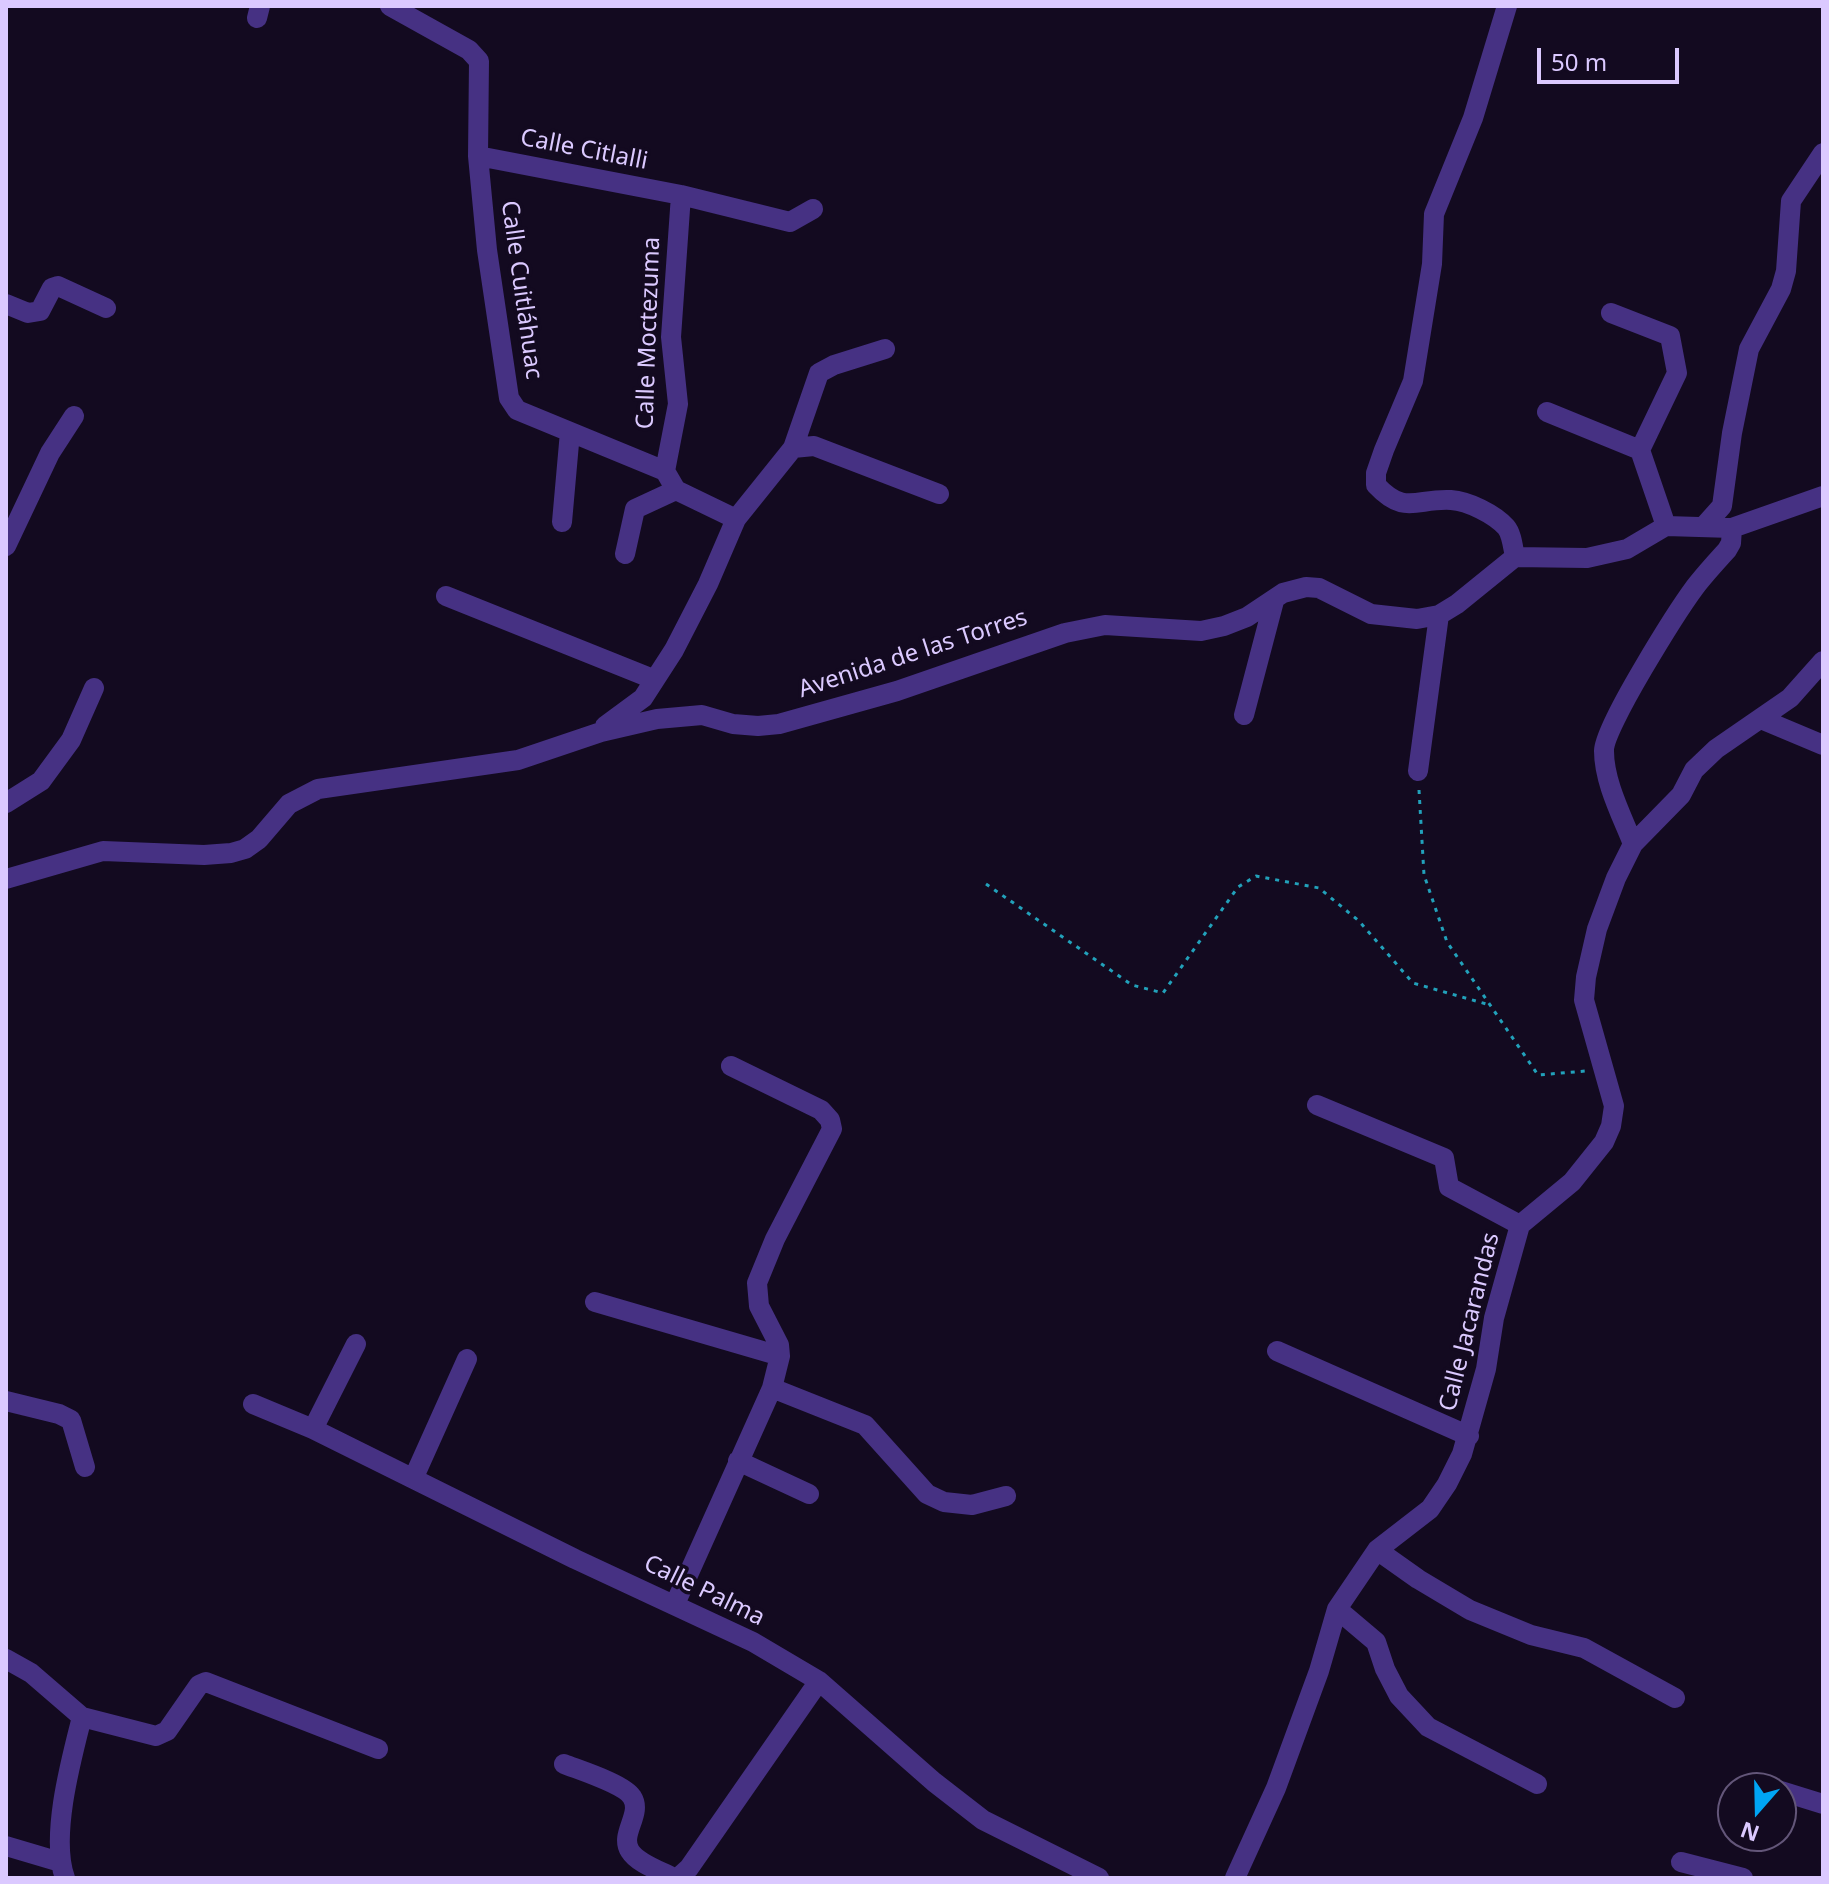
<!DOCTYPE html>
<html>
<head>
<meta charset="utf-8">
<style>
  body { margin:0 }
  #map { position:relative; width:1829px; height:1884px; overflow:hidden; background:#130a20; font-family:"Noto Sans",sans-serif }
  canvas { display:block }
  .frame { position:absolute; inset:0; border:8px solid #dbc9ff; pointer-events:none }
  .north { position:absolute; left:1717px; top:1772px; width:80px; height:80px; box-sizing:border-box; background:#130a20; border:2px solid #635679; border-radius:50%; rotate:200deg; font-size:22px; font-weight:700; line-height:32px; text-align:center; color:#dbc9ff }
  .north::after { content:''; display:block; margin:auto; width:28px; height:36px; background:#00a5f4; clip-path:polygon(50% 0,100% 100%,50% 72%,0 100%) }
  .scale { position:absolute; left:1537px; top:48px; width:142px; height:36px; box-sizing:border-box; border:4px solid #dbc9ff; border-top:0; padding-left:10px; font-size:24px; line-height:28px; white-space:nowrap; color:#dbc9ff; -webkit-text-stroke:6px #130a20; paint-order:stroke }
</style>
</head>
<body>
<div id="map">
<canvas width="1829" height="1884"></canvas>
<div class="frame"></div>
<div class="north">N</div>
<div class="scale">50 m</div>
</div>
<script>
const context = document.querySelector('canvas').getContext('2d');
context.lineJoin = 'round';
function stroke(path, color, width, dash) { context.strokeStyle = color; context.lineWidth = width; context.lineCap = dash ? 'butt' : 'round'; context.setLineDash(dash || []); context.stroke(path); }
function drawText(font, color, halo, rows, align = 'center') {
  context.font = font + ' "Noto Sans",sans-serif'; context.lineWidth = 7; context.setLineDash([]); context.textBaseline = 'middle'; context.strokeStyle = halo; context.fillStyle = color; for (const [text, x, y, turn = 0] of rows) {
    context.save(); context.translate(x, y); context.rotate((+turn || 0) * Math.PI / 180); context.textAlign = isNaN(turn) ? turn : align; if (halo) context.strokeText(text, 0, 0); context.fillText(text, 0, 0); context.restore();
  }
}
stroke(new Path2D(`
  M1419,790L1424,875L1447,942L1538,1075L1586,1071
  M986,884L1132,985L1163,993L1238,887L1256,876L1319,888L1359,921L1413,983L1490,1005`), '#22a1ba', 3, [4, 6]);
stroke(new Path2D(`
  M390,6L469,50L479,61L478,156L487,250L509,398L517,410L665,471L676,490L736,519L708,584L674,650L643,698L605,726
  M1507,6L1473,118L1434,214L1432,264L1413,381L1384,450L1376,473V485C1405,516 1416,498 1451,500C1468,501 1494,514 1506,527C1512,534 1513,548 1515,557
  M257,18L260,6
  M478,156L681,195L790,222L813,209
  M6,304L28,313L40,311L52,288L58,286L106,308
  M1611,313L1670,336L1677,373L1640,450
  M1547,412L1640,450L1666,526
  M793,448L814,446L939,494
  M665,471L678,404L671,337L681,195
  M736,519L793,448L819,373L834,365L885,349
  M562,522L570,432
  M1705,525L1722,506L1732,433L1749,349L1781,289L1786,271L1791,201L1823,153
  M6,546L50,453L74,416
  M625,554L635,509L676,490
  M446,596L653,679
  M1244,715L1274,601
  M1761,719L1823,745
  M1418,771L1439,615
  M6,803L41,781L71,740L94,688
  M1633,844L1681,795L1694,770L1716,749L1790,698L1823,661
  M6,879L103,851L204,855L231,853L245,849L259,839L289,804L318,789L518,760L601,732L657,719L702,715L733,724L758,726L779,724L897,691L1065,633L1105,625L1201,631L1224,626L1247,617L1283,593L1306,587L1319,588L1371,614L1417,619L1439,615L1457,604L1515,557L1587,558L1627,549L1666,526L1732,528L1823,496
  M1317,1105L1444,1158L1449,1187L1520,1225
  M595,1302L780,1356
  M1277,1351L1469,1436
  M772,1388L865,1425L927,1494L944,1502L972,1505L1006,1496
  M6,1401L59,1414L71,1420L85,1467
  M253,1404L313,1429L575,1559L753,1642L819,1681L934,1782L983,1820L1099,1878
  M313,1429L356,1344
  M738,1461L809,1494
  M414,1477L467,1359
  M1377,1550L1418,1579L1470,1610L1531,1635L1584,1648L1675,1698
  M675,1604L772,1388L780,1356L779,1345L759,1306L757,1283L775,1239L832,1129L830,1120L821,1110L731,1066
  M1337,1609L1376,1642L1385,1669L1399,1696L1428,1727L1537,1784
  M6,1659L31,1673L82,1717C71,1760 50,1837 65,1878
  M82,1717L156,1736L167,1731L199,1685L206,1682L378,1749
  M564,1764C579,1770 624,1784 632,1797C643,1814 619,1834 630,1851C638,1864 661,1871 674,1878
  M1781,1791L1823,1804
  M6,1846L60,1862
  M1681,1862L1743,1878
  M678,1878L689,1868L819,1681
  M1235,1878L1276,1788L1319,1671L1337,1609L1377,1550L1430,1509L1447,1484L1462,1454L1486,1369L1494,1318L1520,1225L1572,1182L1604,1142L1611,1126L1614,1106L1584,1000L1586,977L1597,929L1616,878L1633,844C1622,816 1604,782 1604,751C1603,728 1678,610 1695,587C1705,574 1716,562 1727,550L1731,543L1732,528`), '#463183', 20);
drawText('24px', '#dbc9ff', '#130a20', [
  ["Calle Citlalli",584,150,11],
  ["Calle Cuitláhuac",521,290,82],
  ["Calle Moctezuma",649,333,-88],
  ["Avenida de las Torres",913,654,-18],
  ["Calle Jacarandas",1470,1322,-76],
  ["Calle Palma",704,1591,26]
]);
</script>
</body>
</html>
